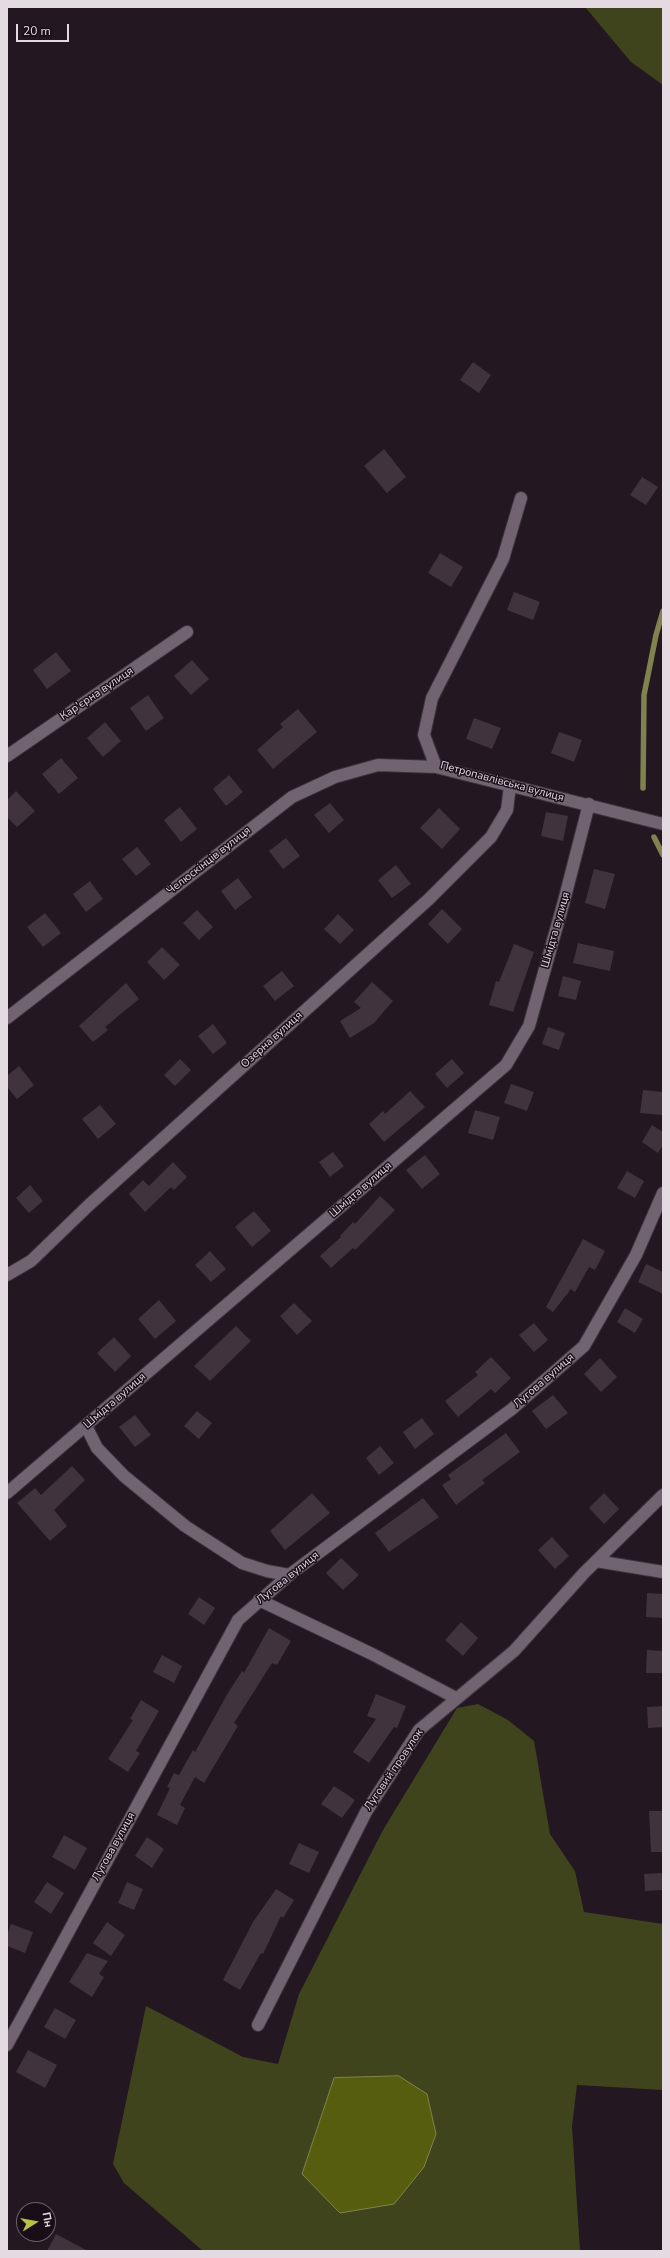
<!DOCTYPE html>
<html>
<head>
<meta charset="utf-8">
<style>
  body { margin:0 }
  #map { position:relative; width:670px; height:2258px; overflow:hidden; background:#231721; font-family:"Nunito Sans",sans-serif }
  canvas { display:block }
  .frame { position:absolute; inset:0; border:8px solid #e4dbe2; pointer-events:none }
  .north { position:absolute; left:16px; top:2202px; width:40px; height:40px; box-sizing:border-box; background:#190e18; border:1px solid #6a6069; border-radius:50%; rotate:79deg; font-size:11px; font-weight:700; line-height:16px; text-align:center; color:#e4dbe2 }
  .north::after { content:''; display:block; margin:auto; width:14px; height:18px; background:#b7c148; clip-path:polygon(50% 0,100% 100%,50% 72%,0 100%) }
  .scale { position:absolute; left:16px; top:24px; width:53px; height:18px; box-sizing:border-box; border:2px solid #e4dbe2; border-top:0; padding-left:5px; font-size:12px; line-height:14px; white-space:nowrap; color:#e4dbe2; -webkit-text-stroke:3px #190e18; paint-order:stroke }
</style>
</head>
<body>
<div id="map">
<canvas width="670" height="2258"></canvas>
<div class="frame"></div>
<div class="north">Пн</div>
<div class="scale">20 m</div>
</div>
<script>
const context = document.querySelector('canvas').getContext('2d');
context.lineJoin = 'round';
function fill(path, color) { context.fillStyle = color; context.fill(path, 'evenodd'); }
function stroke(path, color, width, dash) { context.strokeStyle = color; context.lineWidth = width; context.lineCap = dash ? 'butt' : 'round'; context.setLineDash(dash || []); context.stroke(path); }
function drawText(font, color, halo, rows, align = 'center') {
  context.font = font + ' "Nunito Sans",sans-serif'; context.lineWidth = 3; context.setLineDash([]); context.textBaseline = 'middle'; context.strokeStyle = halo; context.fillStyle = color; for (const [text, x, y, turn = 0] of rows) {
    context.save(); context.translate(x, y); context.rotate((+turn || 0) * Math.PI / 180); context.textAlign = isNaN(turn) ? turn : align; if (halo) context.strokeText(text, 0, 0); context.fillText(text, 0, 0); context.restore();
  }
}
fill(new Path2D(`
  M585,7H663V85L631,62Z
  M478,1704L508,1720L534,1741L550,1834L575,1871L584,1912L663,1924V2090L577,2085L572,2126L580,2251H203L124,2183L113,2164L146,2006L243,2057L278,2064L299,1994L383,1830L457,1708Z`), '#40441d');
const water = new Path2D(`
  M399,2076L427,2094L436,2134L424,2167L394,2204L340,2213L302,2174L334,2078Z`);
fill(water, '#575d0e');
stroke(water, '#81834e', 1);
stroke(new Path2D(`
  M643,788L644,695L656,635L663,611
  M654,837L663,855`), '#81834e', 5.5);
fill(new Path2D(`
  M473,362L491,375L479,393L460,380Z
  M384,449L406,477L387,493L364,466Z
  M642,477L658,487L646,505L630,495Z
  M440,553L463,567L451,587L428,573Z
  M514,592L540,602L533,620L507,610Z
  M56,652L71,671L47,689L33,670Z
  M192,660L209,679L191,695L174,676Z
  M148,695L164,718L146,731L130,708Z
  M298,709L317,732L273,769L257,750L283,727L280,724Z
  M474,718L501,728L492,749L466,739Z
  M105,722L121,741L103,757L87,738Z
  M559,732L582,740L574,762L551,753Z
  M61,758L78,778L59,794L42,774Z
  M229,775L243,792L226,806L213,789Z
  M16,791L35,811L17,827L7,817V800Z
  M330,803L344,820L329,833L314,815Z
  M180,807L197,829L181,842L164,820Z
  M439,808L460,829L442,849L420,828Z
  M546,812L568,816L563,841L541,836Z
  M286,838L300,856L283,869L269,851Z
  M137,847L151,864L136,876L122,859Z
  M396,865L411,884L392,898L378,880Z
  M594,869L615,874L605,909L585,903Z
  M238,878L252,897L235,910L221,891Z
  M90,881L103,899L86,912L73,894Z
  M442,909L462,929L448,944L428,924Z
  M197,910L213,927L199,940L183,923Z
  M45,913L61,933L43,947L27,927Z
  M338,914L354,930L340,944L324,929Z
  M578,943L614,951L610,971L573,963Z
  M514,944L534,952L513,1012L489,1005L496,981L499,982Z
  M162,947L180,965L164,980L147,962Z
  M282,971L294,986L275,1001L263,986Z
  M563,976L581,981L576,1000L558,996Z
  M372,982L393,1001L374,1023L350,1038L340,1021L361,1008L354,1002Z
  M126,983L139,999L105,1027L108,1030L93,1042L79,1026Z
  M213,1024L227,1043L213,1054L198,1036Z
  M548,1027L565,1033L559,1050L542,1044Z
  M180,1059L191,1070L175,1086L164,1075Z
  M452,1059L464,1073L447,1088L435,1074Z
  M19,1066L34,1085L17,1099L7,1087V1076Z
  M511,1084L534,1092L527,1111L504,1103Z
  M643,1090L663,1092V1115L640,1113Z
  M410,1091L425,1107L384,1142L369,1124L383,1111L385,1114Z
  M100,1105L116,1124L98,1139L82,1119Z
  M475,1110L500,1117L493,1140L468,1133Z
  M652,1125L663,1132V1145L658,1153L642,1142Z
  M333,1152L344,1166L330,1177L319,1162Z
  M425,1155L440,1174L422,1189L406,1170Z
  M173,1162L187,1177L174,1190L171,1187L145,1212L129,1194L143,1180L149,1186Z
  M627,1171L644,1181L635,1198L617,1188Z
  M30,1185L43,1201L29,1213L16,1198Z
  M380,1196L395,1210L355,1250L353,1248L331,1268L320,1256L341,1237L340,1236L353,1222L355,1224Z
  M254,1211L271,1231L252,1247L235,1227Z
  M583,1239L605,1251L595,1270L589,1267L575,1292L571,1289L553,1312L546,1307Z
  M210,1251L226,1269L211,1282L195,1265Z
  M646,1264L663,1272V1294L638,1282Z
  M159,1300L176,1321L155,1339L138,1319Z
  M294,1303L312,1321L297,1335L280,1316Z
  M625,1308L643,1319L635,1333L617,1322Z
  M534,1323L548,1340L534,1352L519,1335Z
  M236,1326L251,1341L210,1381L194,1366Z
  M114,1337L131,1356L115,1372L97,1353Z
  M491,1357L511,1378L495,1393L491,1389L458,1417L445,1401L478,1375L475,1372Z
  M600,1358L617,1377L601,1392L584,1374Z
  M553,1395L568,1413L546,1429L532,1411Z
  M197,1411L212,1423L199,1439L184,1426Z
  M135,1415L151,1435L135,1447L119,1427Z
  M422,1418L434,1434L415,1449L403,1432Z
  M506,1433L520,1452L482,1480L485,1483L456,1505L442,1485L451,1479L448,1475Z
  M380,1446L394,1463L379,1475L366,1458Z
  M72,1466L85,1480L54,1510L67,1526L50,1541L17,1503L35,1488L41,1495Z
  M312,1493L330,1513L285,1550L270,1531Z
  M604,1493L619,1509L604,1524L589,1508Z
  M423,1498L439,1517L389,1552L375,1533Z
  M552,1537L569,1556L555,1569L538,1550Z
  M341,1558L359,1575L343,1590L326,1573Z
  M647,1593L663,1594V1618L646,1617Z
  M199,1597L215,1608L204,1625L188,1614Z
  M461,1622L478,1638L463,1656L445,1640Z
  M269,1628L291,1641L277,1665L272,1663L234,1723L238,1726L204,1783L195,1777L180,1805L185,1808L177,1825L157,1815L170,1788L167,1787L174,1773L179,1775L193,1750L195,1752L228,1693L242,1671L244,1673Z
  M647,1650L663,1651V1673H646Z
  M162,1655L182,1666L174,1683L153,1672Z
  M376,1694L406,1706L397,1728L394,1727L369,1763L353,1752L376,1719L367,1716Z
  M141,1700L159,1711L136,1751L140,1753L128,1772L108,1759L133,1720L130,1719Z
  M663,1706V1727L648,1728L647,1707Z
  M334,1786L355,1800L342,1818L321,1804Z
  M649,1811H663V1852H651Z
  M64,1835L87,1848L75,1870L52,1857Z
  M147,1837L164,1849L152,1868L135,1856Z
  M299,1843L319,1852L309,1873L289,1864Z
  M663,1873V1890L645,1891L644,1874Z
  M47,1882L64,1893L51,1914L34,1902Z
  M127,1882L143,1889L134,1910L118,1903Z
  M276,1889L294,1900L283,1918L281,1916L263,1954L261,1953L240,1990L223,1980L253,1922Z
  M107,1922L125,1935L111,1956L93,1943Z
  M11,1924L33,1932L25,1953L7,1946V1935Z
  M87,1953L108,1961L99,1974L104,1977L92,1997L69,1982Z
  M55,2008L76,2020L65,2039L44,2027Z
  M28,2050L57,2065L45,2088L16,2072Z
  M56,2234L88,2251H47Z`), '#40333e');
const minor = new Path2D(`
  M7,756L187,632
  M436,767L424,735L432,698L503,559L521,498
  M7,1018L292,797L335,777L378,765L436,767L663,824
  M7,1275L31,1261L89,1205L429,899L491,837L507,810L510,786
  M86,1426L97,1448L124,1476L185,1526L242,1563L267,1571L289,1575
  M7,1493L506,1065L529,1026L564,901L589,804
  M596,1561L663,1572
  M259,1600L372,1654L456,1698
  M258,2025L366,1812L419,1730L514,1651L584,1573L663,1495
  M7,2045L238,1620L289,1575L512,1409L584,1346L636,1255L663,1193`);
stroke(minor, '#3c333a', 14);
stroke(minor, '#726370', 12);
drawText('11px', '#e4dbe2', '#190e18', [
  ["Кар'єрна вулиця",97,694,-34],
  ["Петропавлівська вулиця",502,782,15],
  ["Челюскінців вулиця",209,861,-38],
  ["Шмідта вулиця",556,930,-74],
  ["Озерна вулиця",272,1040,-42],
  ["Шмідта вулиця",361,1190,-41],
  ["Лугова вулиця",544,1381,-41],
  ["Шмідта вулиця",115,1401,-41],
  ["Лугова вулиця",288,1578,-39],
  ["Луговий провулок",394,1770,-56],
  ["Лугова вулиця",114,1847,-61]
]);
</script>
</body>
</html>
